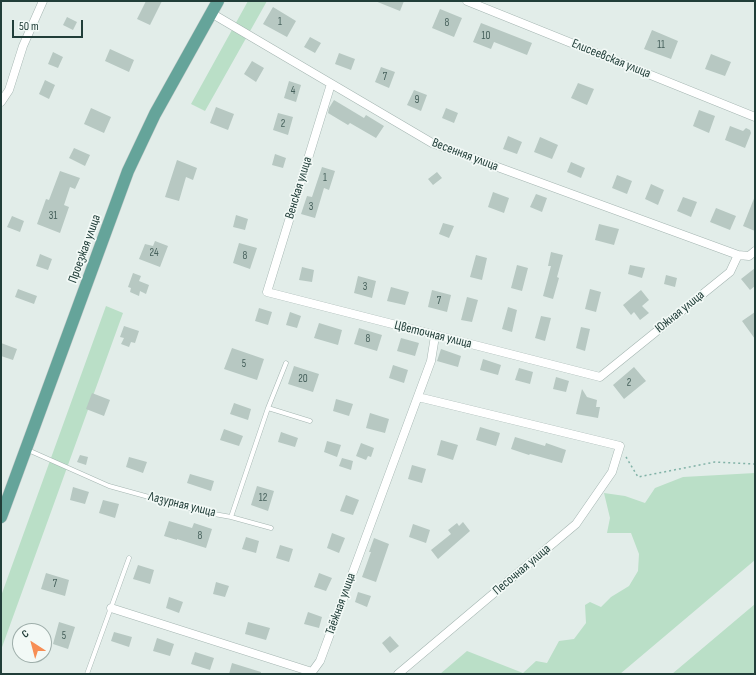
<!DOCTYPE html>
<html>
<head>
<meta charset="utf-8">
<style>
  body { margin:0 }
  #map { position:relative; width:756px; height:675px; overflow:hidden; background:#e2ede9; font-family:"Sofia Sans Condensed",sans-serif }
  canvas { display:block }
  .frame { position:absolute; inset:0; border:2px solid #213e39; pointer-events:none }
  .north { position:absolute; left:12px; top:623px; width:40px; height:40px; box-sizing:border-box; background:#f2f9f6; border:1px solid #9eaeaa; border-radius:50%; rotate:324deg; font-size:11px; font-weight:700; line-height:16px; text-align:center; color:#213e39 }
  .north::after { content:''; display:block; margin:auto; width:14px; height:18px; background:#f78e55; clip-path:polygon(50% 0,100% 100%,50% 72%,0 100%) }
  .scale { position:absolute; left:12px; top:20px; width:71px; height:18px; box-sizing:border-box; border:2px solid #213e39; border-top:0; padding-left:5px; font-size:12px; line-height:14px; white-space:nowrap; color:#213e39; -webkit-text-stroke:3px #f2f9f6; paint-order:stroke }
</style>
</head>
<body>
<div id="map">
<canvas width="756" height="675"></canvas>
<div class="frame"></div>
<div class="north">С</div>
<div class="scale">50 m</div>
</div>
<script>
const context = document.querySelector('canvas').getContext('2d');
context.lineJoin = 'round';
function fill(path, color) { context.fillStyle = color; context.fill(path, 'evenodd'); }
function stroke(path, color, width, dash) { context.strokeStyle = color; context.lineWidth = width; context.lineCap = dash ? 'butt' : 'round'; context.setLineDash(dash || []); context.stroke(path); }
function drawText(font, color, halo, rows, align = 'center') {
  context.font = font + ' "Sofia Sans Condensed",sans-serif'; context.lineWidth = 3.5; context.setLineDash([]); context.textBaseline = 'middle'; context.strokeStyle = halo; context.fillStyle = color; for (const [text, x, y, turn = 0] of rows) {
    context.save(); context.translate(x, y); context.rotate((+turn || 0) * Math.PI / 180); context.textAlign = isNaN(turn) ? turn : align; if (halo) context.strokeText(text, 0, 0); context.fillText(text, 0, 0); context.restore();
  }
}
fill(new Path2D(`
  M248,1H267L205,111L191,104Z
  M106,306L123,313L1,650V596Z
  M755,473V560L620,674H440L467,651L523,673L536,661L547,663L559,641L574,639L586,623L585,605L590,602L601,607L611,597L629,586L638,571L639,554L631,533H607L610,518L604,493L625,496L645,503L655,488L683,477Z
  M755,604V674H672Z`), '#badfc7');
fill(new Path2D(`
  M146,1H162L150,25L137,19Z
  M375,1H404L400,11Z
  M273,7L296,21L287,37L263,24Z
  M440,9L462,18L454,37L432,28Z
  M67,17L77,22L73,30L63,25Z
  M481,23L532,43L527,55L494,42L491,49L473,42Z
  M652,30L678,41L671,59L644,49Z
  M310,37L321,43L315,53L304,47Z
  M110,49L134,60L129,72L105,61Z
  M53,52L63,57L58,68L48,64Z
  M339,53L355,59L351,70L335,64Z
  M711,54L731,62L725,76L705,69Z
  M252,61L264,68L256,82L244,74Z
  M381,67L395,72L389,88L375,82Z
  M45,80L55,85L49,99L39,94Z
  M289,81L301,85L296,102L284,98Z
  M578,83L594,89L587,105L571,98Z
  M414,90L427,95L421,111L407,105Z
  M334,100L364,118L366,115L384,126L376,138L350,123L348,125L328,113L329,108Z
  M216,107L234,114L228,130L210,123Z
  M91,108L111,117L104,133L84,124Z
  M446,108L458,113L454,123L442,118Z
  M699,110L715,116L709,133L693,126Z
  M278,113L293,117L288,135L273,130Z
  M730,126L743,131L746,128L750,130L751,133L745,148L725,140Z
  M508,136L522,142L517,154L503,149Z
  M540,137L558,145L552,159L534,152Z
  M74,148L90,155L85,166L69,158Z
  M275,154L286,158L283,168L272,165Z
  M177,160L197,168L193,180L186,177L179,201L165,197Z
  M571,162L585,168L581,178L567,172Z
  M322,167L335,171L329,190L324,188L315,218L301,214L307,196L312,197Z
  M60,171L80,178L75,189L70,187L64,205L69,207L60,233L37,224L46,199L49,200Z
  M437,172L442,178L433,185L428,179Z
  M617,175L632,181L627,194L612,188Z
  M651,184L664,190L658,205L645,199Z
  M493,192L509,198L504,213L488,207Z
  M536,194L547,198L542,212L530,207Z
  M755,196V231L743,226Z
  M683,197L697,202L691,217L677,211Z
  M716,208L736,216L730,230L710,222Z
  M236,215L248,219L245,230L233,227Z
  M12,216L24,221L20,232L7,227Z
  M443,223L454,226L449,238L439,234Z
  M599,224L619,229L614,245L595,240Z
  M155,241L168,246L160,267L139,259L145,244L153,246Z
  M239,243L257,248L250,269L233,263Z
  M551,252L563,255L557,277L559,278L553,299L543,296L551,266H548Z
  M40,254L52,259L48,270L36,266Z
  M476,255L487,258L482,280L470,277Z
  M517,265L528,268L522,291L511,288Z
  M630,265L645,268L642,278L628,274Z
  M302,267L314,270L312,282L299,280Z
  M755,268V286L750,290L741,279Z
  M133,273L141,276L139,281L149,285L146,294L140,291L139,296L130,292L131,288L128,287Z
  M666,275L677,278L675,287L664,284Z
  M358,276L376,281L372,298L354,293Z
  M391,287L409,292L405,305L387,301Z
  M18,289L37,296L34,304L15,297Z
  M590,289L601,292L596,312L585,309Z
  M432,290L451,295L447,312L428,307Z
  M641,290L649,300L642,306L649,313L640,320L634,312L631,315L623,305Z
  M467,297L478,300L472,322L461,320Z
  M508,307L517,310L512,332L502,329Z
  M259,308L272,312L268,325L255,321Z
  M290,312L301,316L297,328L286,325Z
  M755,312V339L742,321Z
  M541,316L551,318L545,341L535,338Z
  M319,323L342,330L338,345L314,338Z
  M124,326L139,331L135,343L131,342L129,347L121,344L124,338L120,337Z
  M581,327L590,329L585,351L576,348Z
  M359,328L382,335L377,351L354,344Z
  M401,338L419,343L415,356L397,351Z
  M1,343L17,349L13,360L1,356Z
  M232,348L264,359L257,380L224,369Z
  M441,349L461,356L458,367L437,361Z
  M483,359L501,365L498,375L480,370Z
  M393,365L408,370L404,383L389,378Z
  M294,366L319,374L313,392L288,384Z
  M634,367L646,381L624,399L613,385Z
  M519,368L533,372L530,384L515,380Z
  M556,377L569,381L566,392L553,389Z
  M582,389L587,397L597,400L596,407H600L598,418L576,414Z
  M92,393L110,400L104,416L86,409Z
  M336,399L353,404L349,416L333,411Z
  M234,403L251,409L248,420L230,414Z
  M370,413L389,419L385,433L366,428Z
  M480,427L500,433L496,446L476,440Z
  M224,429L243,436L239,446L220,440Z
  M281,432L298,438L295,447L278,442Z
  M515,437L545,446L546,443L566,450L562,463L530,454L529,455L511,449Z
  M441,440L458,445L453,460L437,455Z
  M327,441L341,445L337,457L324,452Z
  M361,443L374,448L371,457L368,456L366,460L356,456Z
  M80,455L88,457L86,465L77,462Z
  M129,457L147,462L143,473L126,467Z
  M342,458L353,461L351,470L339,466Z
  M412,465L426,469L422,483L408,479Z
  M190,474L214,481L211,491L187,483Z
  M257,486L274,491L268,511L251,505Z
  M73,487L89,492L85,504L70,500Z
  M346,495L359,500L353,515L340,511Z
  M103,500L119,504L115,518L99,513Z
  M169,521L192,528L194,523L212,529L206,548L177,539V540L164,536Z
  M463,522L470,531L438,559L431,550L451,534L448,530L457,523L459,526Z
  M413,524L430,530L426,543L409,537Z
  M332,533L345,538L339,553L327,548Z
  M246,537L259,541L256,553L242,549Z
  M374,538L389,544L376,582L362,577L371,552H369Z
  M280,545L293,549L289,562L276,558Z
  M138,565L154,570L150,584L133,579Z
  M46,573L69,580L65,596L41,589Z
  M319,573L332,578L326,591L314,587Z
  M216,582L229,586L225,597L213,594Z
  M358,592L371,596L367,607L355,602Z
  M169,597L183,602L179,613L166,608Z
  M308,612L322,617L319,628L304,624Z
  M59,622L75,627L68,649L53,644Z
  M248,622L270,628L266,640L245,634Z
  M114,632L132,637L129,647L111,641Z
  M390,636L399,646L390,653L382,643Z
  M157,638L174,644L170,656L153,651Z
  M195,652L214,658L210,670L191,664Z
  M232,663L261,672V674H229Z`), '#b7c8c2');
const service = new Path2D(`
  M268,408L310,421
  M28,450L109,486L203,512L231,517L268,408L286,363
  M231,517L271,528
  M87,674L129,558`);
const minor = new Path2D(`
  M467,1L755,117
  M211,13L432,143L738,255
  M331,84L267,292L600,377L730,272L738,255L749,256L755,251
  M1,102L9,90L23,46L43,1
  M111,608L312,672L320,661L431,361L435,336
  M398,674L576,524L612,472L620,446L418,397`);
const primary = new Path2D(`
  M1,517L128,171L155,114L218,1`);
stroke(service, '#a4b5b1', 5);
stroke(minor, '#a4b5b1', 9);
stroke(primary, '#c1c9c8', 13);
stroke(new Path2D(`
  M626,457L638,477L715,462L755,464`), '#81b2a7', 1.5, [2, 3]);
stroke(service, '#fff', 4);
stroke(minor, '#fff', 8);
stroke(primary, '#65a49a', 12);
drawText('11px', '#46605b', null, [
  ["1",280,22],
  ["8",447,23],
  ["10",486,36],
  ["11",661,45],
  ["7",385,77],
  ["4",293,91],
  ["9",417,100],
  ["2",283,124],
  ["1",325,178],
  ["3",311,207],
  ["31",53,216],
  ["24",154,253],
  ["8",245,256],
  ["3",365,287],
  ["7",439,301],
  ["8",368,339],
  ["5",244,364],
  ["20",303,379],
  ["2",629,383],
  ["12",263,498],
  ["8",200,536],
  ["7",55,584],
  ["5",64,636]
]);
drawText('13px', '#213e39', '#f2f9f6', [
  ["Елисеевская улица",611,59,22],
  ["Весенняя улица",465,155,21],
  ["Венская улица",299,188,-73],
  ["Проезжая улица",85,249,-70],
  ["Южная улица",680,312,-39],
  ["Цветочная улица",433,335,14],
  ["Лазурная улица",182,505,14],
  ["Песочная улица",522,570,-40],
  ["Таёжная улица",341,604,-70]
]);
</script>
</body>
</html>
